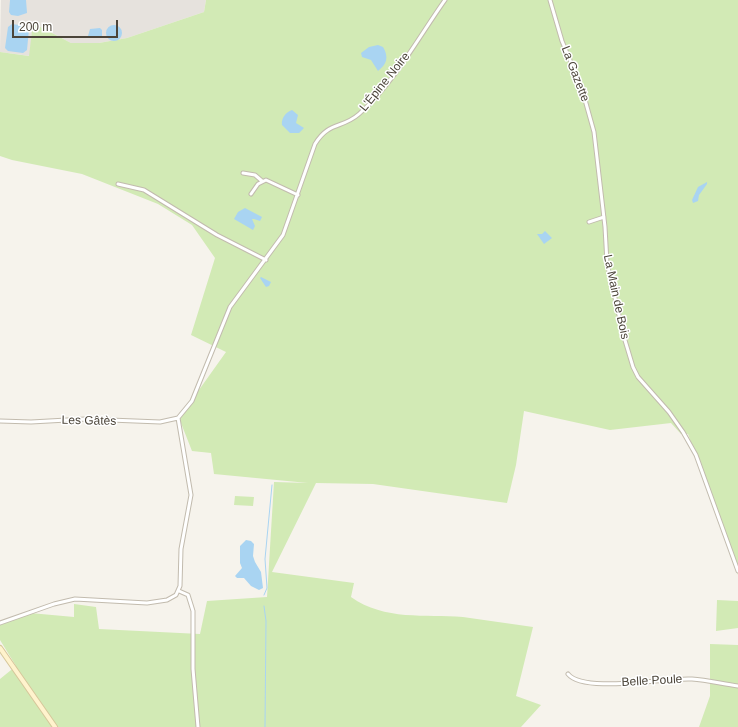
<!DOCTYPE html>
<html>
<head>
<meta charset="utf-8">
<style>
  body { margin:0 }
  #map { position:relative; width:738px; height:727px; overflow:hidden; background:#f6f3ec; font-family:Helvetica,sans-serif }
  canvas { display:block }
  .scale { position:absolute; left:12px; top:20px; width:106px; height:18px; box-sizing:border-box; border:2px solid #4b4439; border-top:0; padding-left:5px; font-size:12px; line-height:14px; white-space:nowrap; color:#4b4439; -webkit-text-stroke:3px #fff; paint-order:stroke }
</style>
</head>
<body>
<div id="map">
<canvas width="738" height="727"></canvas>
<div class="scale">200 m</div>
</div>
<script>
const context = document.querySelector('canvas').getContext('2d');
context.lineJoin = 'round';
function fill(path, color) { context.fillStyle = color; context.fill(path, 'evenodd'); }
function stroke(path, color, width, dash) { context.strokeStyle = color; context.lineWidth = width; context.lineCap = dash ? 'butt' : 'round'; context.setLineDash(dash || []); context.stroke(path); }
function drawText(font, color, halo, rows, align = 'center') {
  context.font = font + ' Helvetica,sans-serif'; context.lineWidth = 3; context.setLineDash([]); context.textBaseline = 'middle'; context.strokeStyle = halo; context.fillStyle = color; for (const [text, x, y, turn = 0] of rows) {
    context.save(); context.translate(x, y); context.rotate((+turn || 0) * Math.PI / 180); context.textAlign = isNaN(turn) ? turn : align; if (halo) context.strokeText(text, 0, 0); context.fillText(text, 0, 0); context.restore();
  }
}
fill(new Path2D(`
  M1,0H206L204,12L127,38L99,43H71L33,23L30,56L0,52Z`), '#e6e2dd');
fill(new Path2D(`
  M206,0H738V575L688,434H681L671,423L610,430L524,411L516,465L507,503L373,484L316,483L272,572L354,583L351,597C385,621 425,614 463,617C486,620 510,624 533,627L516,696L541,705L521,727H0V679L16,666L0,640V625L30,613L74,617V604L96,607L99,629L200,634L207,601L267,597L274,482L308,483L214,474L211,453L192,451L179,418L226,352L191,335L215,258L192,225L158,204L82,174L12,160L0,156V52L29,56L33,23L71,43H99L127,38L204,12Z
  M235,496L254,497L253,506L234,505Z
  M717,600L738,601V628L716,631Z
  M710,644L738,645V727H699L710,696Z`), '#d2eab5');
fill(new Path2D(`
  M10,0H26L27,13L18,16L11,15L9,12Z
  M12,24L26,26L29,29L27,50L23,53L8,51L5,48L8,27Z
  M106 33a8 8 0 1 1 16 0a8 8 0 1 1-16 0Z
  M100,28L102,30V38L88,36L90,29Z
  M378,45L383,47C389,57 387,64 378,71L371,60L362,57L361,53L369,47Z
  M292,110L298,115L296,123L304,128L299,133H290L282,125C281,118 286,112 292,110Z
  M707,182V184L699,195L698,201L693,203L692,200L698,187Z
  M245,208L262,217L260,221L254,219H252L255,226L253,230L234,219L238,212Z
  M545,231L552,238L544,244L537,234H542Z
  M261,277L271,282L269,286L266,287L260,278Z
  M246,540L251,541L254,544L253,556L255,562L261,572L263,588L259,590L251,586L244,578H237L235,576L242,568L240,563V546Z`), '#a9d4f2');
stroke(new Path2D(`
  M264,595L267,588L265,559L272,485
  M264,606L266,621L265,727`), '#a9d4f2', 1);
const minor = new Path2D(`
  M550,0L562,41L582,89L594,132L605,227L607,263L624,337L633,367L638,377L669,412L683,432L696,455L738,571
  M243,173L255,175L262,181
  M118,184L144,190L217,235L266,260
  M251,194L258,184L266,180L298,195
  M589,222L604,217
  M0,421L31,422L85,419L160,422L178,418L192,401L230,307L283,235L315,144C329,121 342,129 359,114C394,83 418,38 445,0
  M179,591L188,595L193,611V669L198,727
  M0,623L54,604L75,599L147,603L167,600L176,595L180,586L181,549L191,495L178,418
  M568,674C584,694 666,677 692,679C707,680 723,684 738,686`);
const secondary = new Path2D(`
  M0,648L55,727`);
stroke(minor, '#c2bbae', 5);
stroke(secondary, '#d6c79b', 6);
stroke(minor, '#fff', 3);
stroke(secondary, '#fff3cd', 4);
drawText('12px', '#4b4439', '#fff', [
  ["La Gazette",575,74,69],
  ["L'Épine Noire",385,82,-51],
  ["La Main de Bois",616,297,78],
  ["Les Gâtès",89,421,1],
  ["Belle Poule",652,681,-3]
]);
</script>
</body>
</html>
